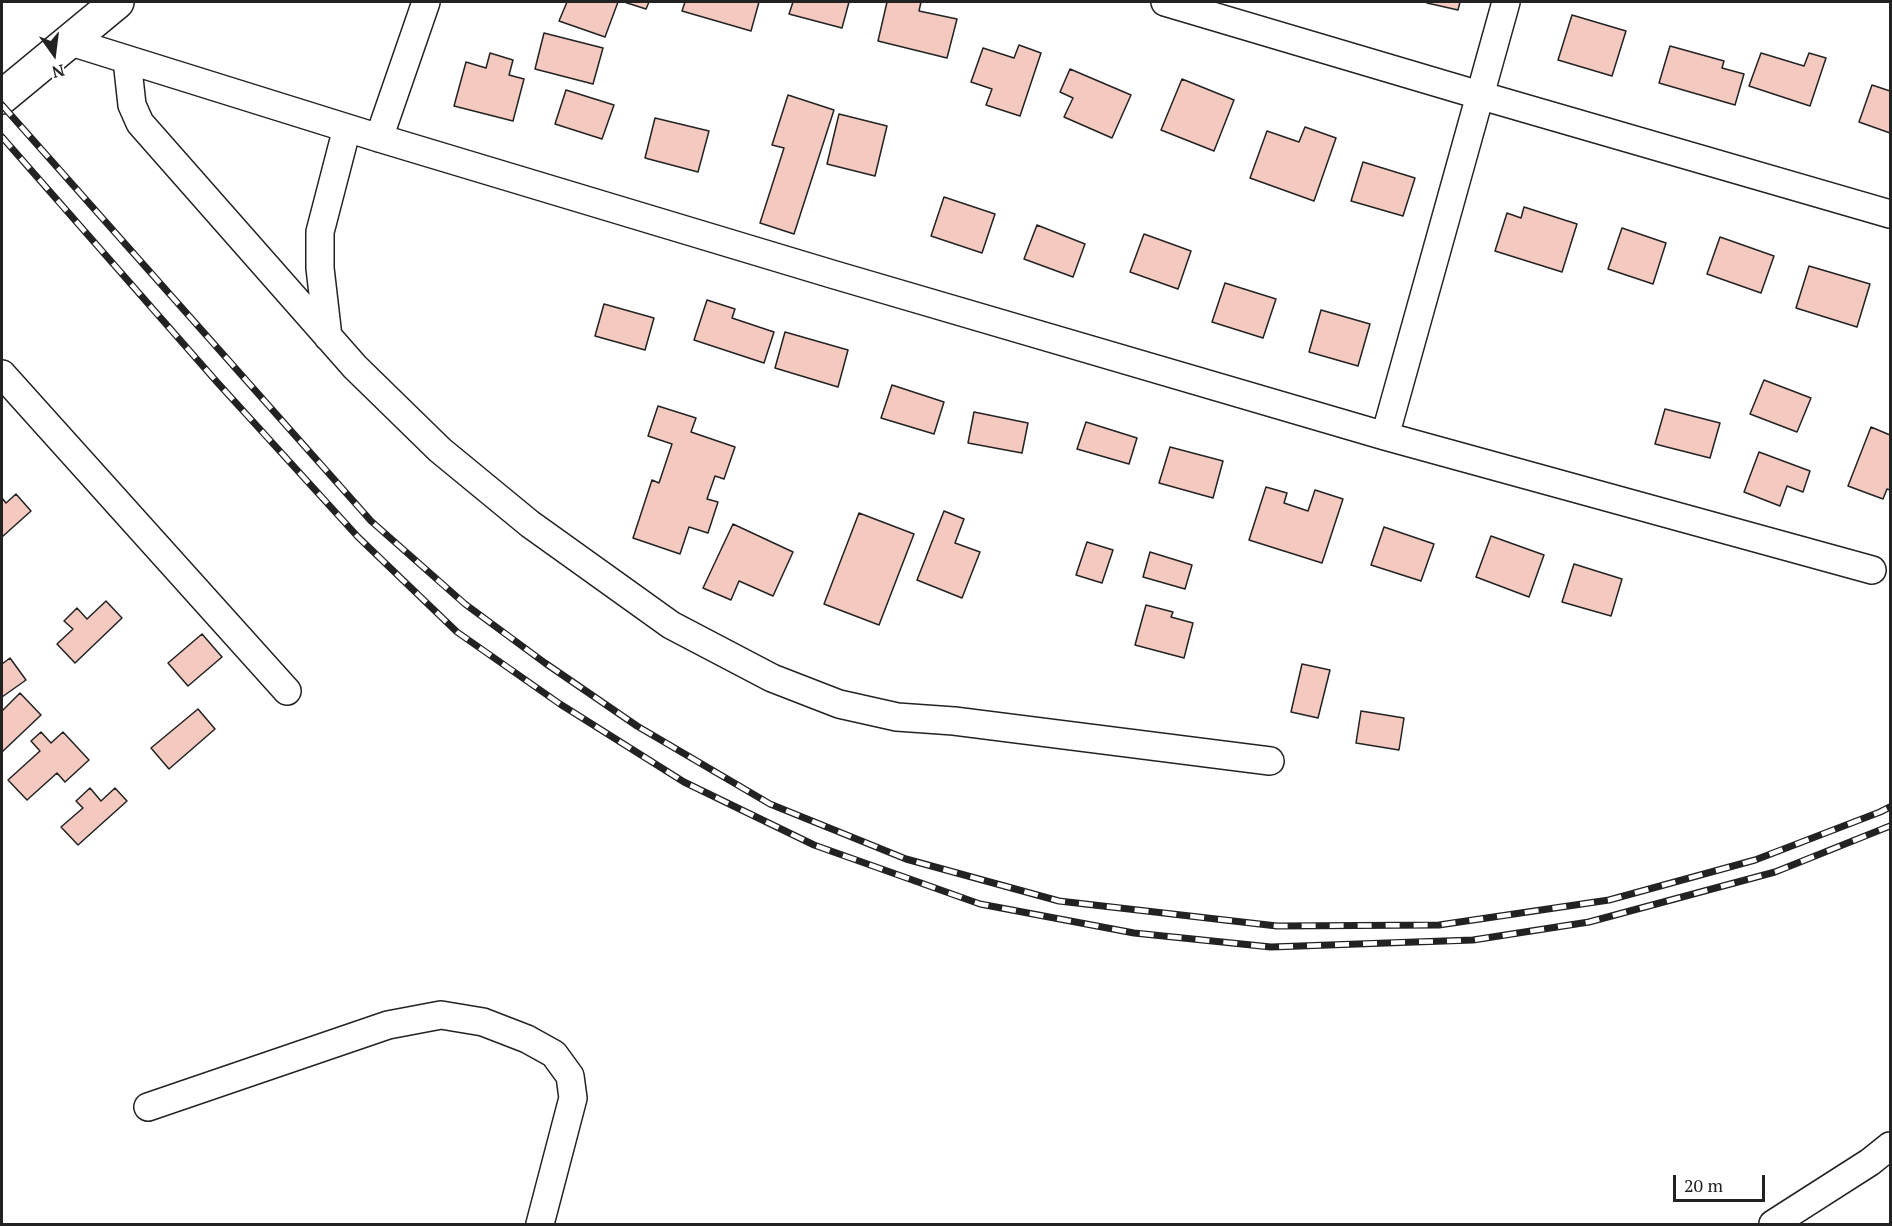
<!DOCTYPE html>
<html>
<head>
<meta charset="utf-8">
<style>
  body { margin:0 }
  #map { position:relative; width:1892px; height:1226px; overflow:hidden; background:#fff; font-family:"PT Serif",serif }
  canvas { display:block }
  .frame { position:absolute; inset:0; border:3px solid #222; pointer-events:none }
  .north { position:absolute; left:24px; top:24px; width:60px; height:60px; -webkit-text-stroke:4px #fff; paint-order:stroke; rotate:166deg; font-size:16px; font-weight:700; line-height:24px; text-align:center; color:#222 }
  .north::after { content:''; display:block; margin:auto; width:21px; height:27px; background:#222; clip-path:polygon(50% 0,100% 100%,50% 72%,0 100%) }
  .scale { position:absolute; left:1673px; top:1175px; width:92px; height:27px; box-sizing:border-box; border:3px solid #222; border-top:0; padding-left:8px; font-size:18px; line-height:21px; white-space:nowrap; color:#222; -webkit-text-stroke:4px #fff; paint-order:stroke }
</style>
</head>
<body>
<div id="map">
<canvas width="1892" height="1226"></canvas>
<div class="frame"></div>
<div class="north">N</div>
<div class="scale">20 m</div>
</div>
<script>
const context = document.querySelector('canvas').getContext('2d');
context.lineJoin = 'round';
function fill(path, color) { context.fillStyle = color; context.fill(path, 'evenodd'); }
function stroke(path, color, width, dash) { context.strokeStyle = color; context.lineWidth = width; context.lineCap = dash ? 'butt' : 'round'; context.setLineDash(dash || []); context.stroke(path); }
const building = new Path2D(`
  M567,2H618L605,37L559,21Z
  M624,2H649L646,9Z
  M685,2H759L751,31L682,11Z
  M793,2H849L842,28L789,14Z
  M887,2H921L919,11L957,19L947,58L878,41Z
  M1428,2H1460L1458,10L1427,3Z
  M1572,15L1626,31L1612,76L1558,60Z
  M544,33L603,48L593,84L535,69Z
  M1019,45L1041,53L1020,116L986,105L992,89L971,82L983,48L1014,58Z
  M1670,46L1724,61L1722,68L1744,74L1735,105L1659,83Z
  M490,53L513,60L509,75L524,79L513,121L454,106L466,62L486,68Z
  M1761,53L1804,66L1809,53L1826,58L1810,106L1749,86Z
  M1070,69L1131,95L1112,138L1064,117L1073,98L1060,92Z
  M1182,79L1234,100L1214,151L1161,130Z
  M1872,85L1890,91V133L1859,122Z
  M566,90L614,105L602,139L555,124Z
  M788,95L834,110L794,234L760,223L784,148L772,145Z
  M839,114L887,126L875,176L827,164Z
  M655,118L709,131L698,172L645,158Z
  M1305,127L1336,138L1314,201L1250,178L1267,131L1299,142Z
  M1363,162L1415,178L1403,216L1351,201Z
  M944,197L995,214L982,253L931,236Z
  M1524,207L1577,224L1562,272L1495,251L1507,213L1521,218Z
  M1037,225L1085,244L1073,277L1024,259Z
  M1622,228L1666,243L1653,284L1608,269Z
  M1144,234L1191,251L1178,289L1130,272Z
  M1720,237L1774,256L1761,293L1707,274Z
  M1809,266L1870,284L1857,327L1796,308Z
  M1225,283L1276,299L1263,338L1212,322Z
  M707,300L735,309L732,318L774,332L764,363L694,340Z
  M604,304L654,318L645,350L595,336Z
  M1321,310L1370,324L1358,366L1309,352Z
  M785,332L848,350L838,387L775,368Z
  M1764,380L1811,398L1797,432L1750,414Z
  M892,385L944,402L934,434L881,418Z
  M658,406L696,418L691,432L735,447L724,479L715,476L707,499L718,502L708,533L689,527L680,554L633,538L652,480L659,483L672,444L648,436Z
  M1665,409L1720,423L1710,458L1655,444Z
  M974,412L1028,423L1022,453L968,443Z
  M1086,422L1137,438L1129,464L1077,449Z
  M1871,427L1890,435V490L1887,489L1883,499L1848,486Z
  M1170,447L1223,461L1213,498L1159,483Z
  M1759,452L1810,471L1803,492L1787,486L1780,506L1744,492Z
  M1266,487L1287,493L1284,503L1308,511L1315,490L1343,499L1322,563L1249,540Z
  M16,494L31,511L2,537V498L6,503Z
  M944,511L964,519L955,543L980,552L962,598L917,580Z
  M859,513L914,534L879,625L824,604Z
  M733,524L793,552L773,596L739,581L731,600L703,588Z
  M1384,527L1434,544L1421,581L1371,565Z
  M1491,536L1544,555L1529,597L1476,577Z
  M1087,542L1113,550L1102,583L1076,575Z
  M1150,552L1192,565L1185,589L1143,577Z
  M1574,564L1622,579L1611,616L1562,602Z
  M106,601L122,618L75,663L57,644L73,629L64,621L77,608L87,619Z
  M1146,605L1173,612L1171,617L1193,623L1184,658L1135,645Z
  M202,634L222,657L188,686L168,663Z
  M10,658L26,680L2,697V664Z
  M1302,664L1330,670L1318,718L1291,712Z
  M20,693L41,715L2,752V711Z
  M198,709L215,729L169,769L151,748Z
  M1361,711L1404,718L1399,750L1356,743Z
  M41,732L51,743L63,732L89,760L65,782L57,773L27,800L8,780L40,751L31,741Z
  M90,788L101,801L115,788L127,801L78,845L61,827L83,808L76,801Z`);
fill(building, '#f3c9c0');
stroke(building, '#222', 1.5);
const street = new Path2D(`
  M1165,2L1479,95L1890,214
  M68,41L379,138L835,275L1385,436L1872,570
  M127,60L132,105L140,123L355,367L440,450L530,524L671,625L772,678L839,704L897,717L954,721L1270,761
  M379,138L426,2
  M328,337L320,268V232L347,128
  M2,374L287,691
  M1385,436L1506,2
  M148,1107L388,1025L441,1015L483,1022L527,1039L554,1054L570,1076L573,1098L540,1224
  M1773,1224L1870,1162L1890,1146`);
const primary = new Path2D(`
  M2,97L117,2`);
stroke(street, '#222', 30);
stroke(primary, '#222', 36);
stroke(street, '#fff', 27);
stroke(primary, '#fff', 33);
const rail = new Path2D(`
  M2,105L371,521L465,604L545,663L637,726L770,804L906,859L1059,901L1277,926L1439,925L1609,900L1755,860L1880,812L1890,807
  M2,137L216,381L358,537L457,632L560,704L684,782L814,845L980,904L1134,933L1271,947L1473,940L1589,922L1775,872L1890,826`);
stroke(rail, '#222', 7);
stroke(rail, '#fff', 4.5, [14]);
</script>
</body>
</html>
